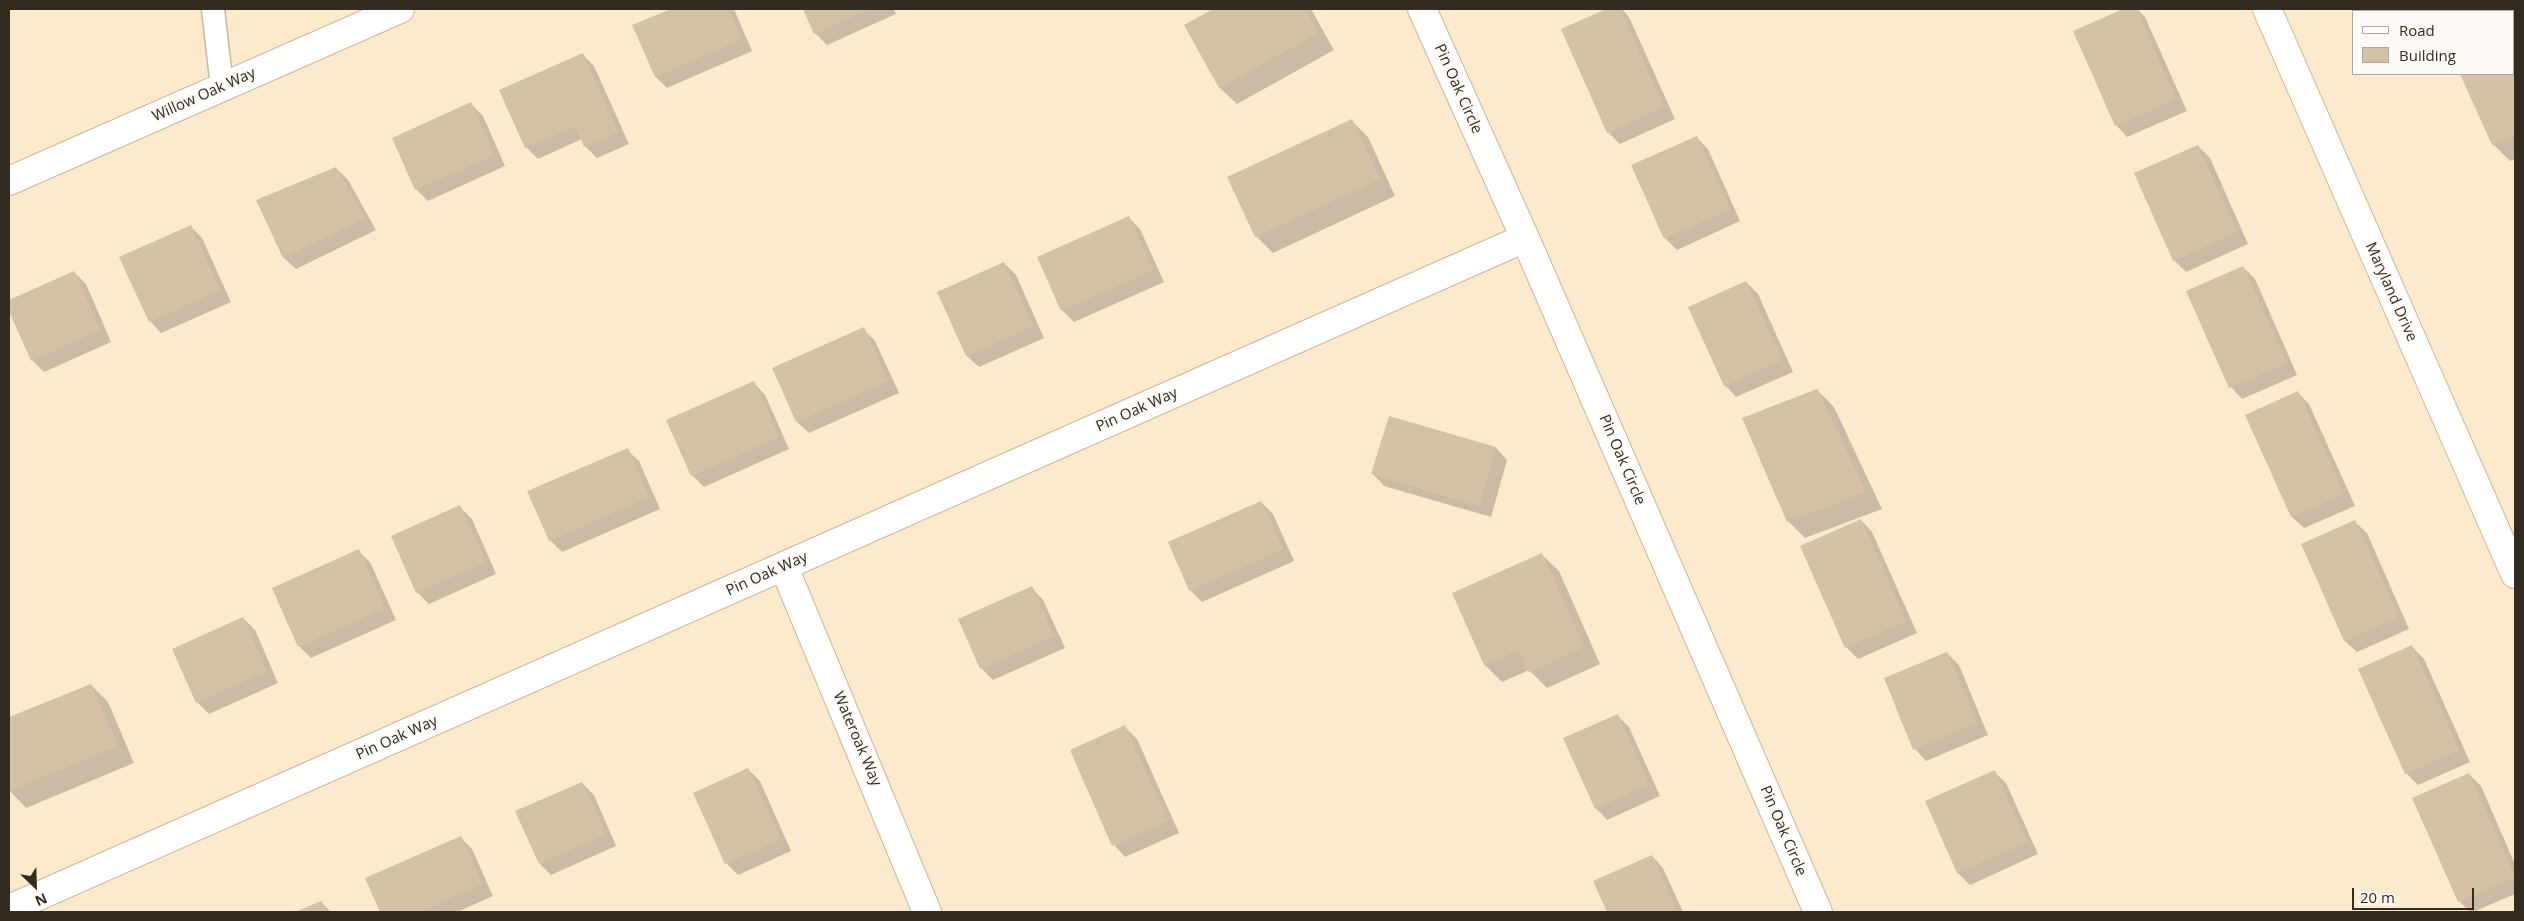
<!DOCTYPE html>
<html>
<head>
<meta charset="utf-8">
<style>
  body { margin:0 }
  #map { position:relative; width:2524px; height:921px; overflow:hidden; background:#fdeacd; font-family:"Open Sans",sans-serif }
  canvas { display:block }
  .frame { position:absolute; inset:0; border:10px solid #322b20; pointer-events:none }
  .legend { position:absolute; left:2352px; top:10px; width:162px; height:65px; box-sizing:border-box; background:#fdf9f4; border:1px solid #aca79f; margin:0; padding:6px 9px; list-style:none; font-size:15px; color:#322b20 }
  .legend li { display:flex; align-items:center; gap:10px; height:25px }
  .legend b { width:25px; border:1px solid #aca79f }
  .north { position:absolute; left:10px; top:861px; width:50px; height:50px; -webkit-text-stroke:4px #fdf9f4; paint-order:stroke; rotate:156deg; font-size:14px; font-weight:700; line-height:20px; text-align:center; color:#322b20 }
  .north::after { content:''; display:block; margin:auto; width:18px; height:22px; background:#322b20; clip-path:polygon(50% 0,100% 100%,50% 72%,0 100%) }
  .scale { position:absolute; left:2352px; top:888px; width:122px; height:22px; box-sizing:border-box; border:2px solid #322b20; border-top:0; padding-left:6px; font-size:15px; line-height:18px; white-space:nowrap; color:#322b20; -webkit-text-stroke:4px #fdf9f4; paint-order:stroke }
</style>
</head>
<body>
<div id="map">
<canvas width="2524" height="921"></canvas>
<div class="frame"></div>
<ul class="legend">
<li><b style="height:6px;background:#fff"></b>Road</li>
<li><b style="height:14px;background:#d5c2a6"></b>Building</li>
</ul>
<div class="north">N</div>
<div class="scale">20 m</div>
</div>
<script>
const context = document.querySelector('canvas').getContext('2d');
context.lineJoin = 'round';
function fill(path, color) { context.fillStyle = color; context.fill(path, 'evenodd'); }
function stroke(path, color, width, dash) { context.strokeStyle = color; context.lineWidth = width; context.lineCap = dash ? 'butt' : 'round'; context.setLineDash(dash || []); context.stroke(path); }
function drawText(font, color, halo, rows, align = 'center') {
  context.font = font + ' "Open Sans",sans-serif'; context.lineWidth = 4; context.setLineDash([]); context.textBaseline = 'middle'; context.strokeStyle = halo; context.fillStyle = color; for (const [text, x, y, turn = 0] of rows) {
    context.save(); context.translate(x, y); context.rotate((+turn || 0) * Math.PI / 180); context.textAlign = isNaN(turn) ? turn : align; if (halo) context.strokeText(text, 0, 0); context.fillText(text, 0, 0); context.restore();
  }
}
fill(new Path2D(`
  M674,9H734L752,51L667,88L656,77L634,26Z
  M805,9H894L896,14L827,45L815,33Z
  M1216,9H1311L1334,50L1237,104L1220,88L1185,26Z
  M1609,9H1622L1629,17L1675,119L1620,144L1608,132L1562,29Z
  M2126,9H2137L2145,17L2187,111L2127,137L2116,125L2074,32Z
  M2463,9H2501L2504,11H2458Z
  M2513,28L2515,33V159L2510,161L2493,144L2461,74H2513Z
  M582,54L594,66L629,144L597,158L585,146L582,139L538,159L526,147Z
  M471,104L483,116L505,166L428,201L416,189Z
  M1351,120L1368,137L1395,196L1273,253L1256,236Z
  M1697,138L1708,149L1740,221L1677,250L1665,238Z
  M2198,146L2210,158L2248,244L2186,272L2174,260Z
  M336,168L348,180L376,230L296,269L284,258L258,201Z
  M1128,217L1140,229L1164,282L1074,322L1062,310Z
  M190,226L202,238L231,302L161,333L150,321Z
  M1004,263L1016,275L1044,338L979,367L967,356L939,292Z
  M2243,267L2255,279L2297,375L2242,399L2231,387L2188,292Z
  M74,272L86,284L111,342L44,372L32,360L9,308V301Z
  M1746,282L1758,294L1793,372L1736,397L1725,385Z
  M863,329L875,341L899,393L809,433L797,422Z
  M754,383L765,395L789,449L704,487L692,475Z
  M1817,390L1834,407L1882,509L1805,538L1788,521Z
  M2298,393L2309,404L2355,506L2304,528L2292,517L2247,415Z
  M1496,448L1507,460L1491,517L1384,486L1373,474Z
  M627,450L639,461L660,509L562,552L550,540Z
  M1261,502L1273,514L1294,561L1202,602L1190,590Z
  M460,507L472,519L496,574L429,604L417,592Z
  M1861,520L1872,532L1917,633L1858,659L1846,647Z
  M2355,522L2367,533L2409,629L2357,652L2345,641L2302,545Z
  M358,551L370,562L396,620L311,658L299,646Z
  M1542,555L1559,571L1600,664L1547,688L1529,670L1502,682L1485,665L1454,594Z
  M1032,588L1043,600L1065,648L993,680L981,668Z
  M243,618L255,630L278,683L209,714L197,702Z
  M2412,647L2424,659L2470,762L2418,785L2406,773Z
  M1947,653L1959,665L1988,735L1926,761L1915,749Z
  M91,685L108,702L134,763L26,808L9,790V718Z
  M1618,716L1629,727L1660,796L1607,820L1596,808Z
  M1125,727L1137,739L1179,833L1125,857L1114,845Z
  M748,769L760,781L791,851L738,875L726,863Z
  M1994,772L2006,783L2038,854L1970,885L1958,873L1926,802Z
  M2469,774L2481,786L2515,864V894L2473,912H2470L2459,901L2414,799Z
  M582,783L594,795L616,846L551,875L540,864Z
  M460,837L472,849L493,896L457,912H381L366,879Z
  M1652,856L1663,868L1683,912H1609L1595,882Z
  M321,902L331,912H298Z`), '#0003');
fill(new Path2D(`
  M671,9H728L742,39L655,77L632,25Z
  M803,9H870L814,34Z
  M1213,9H1305L1318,33L1219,88L1184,25Z
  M1606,9H1620L1664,107L1607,133L1561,29Z
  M2123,9H2136L2176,99L2115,126L2073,31Z
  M2460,9H2496L2497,11H2454Z
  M2513,47L2515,52V135L2492,145L2460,74H2513Z
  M583,53L618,132L584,147L575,126L525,148L499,90Z
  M471,102L494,155L415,190L392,138Z
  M1352,119L1380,179L1255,237L1227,177Z
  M1697,136L1730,209L1664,239L1631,165Z
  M2198,145L2237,232L2173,261L2134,173Z
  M336,167L365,218L283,258L256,200Z
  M1129,216L1153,270L1061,311L1037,257Z
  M191,225L220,290L149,322L119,257Z
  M1004,262L1033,326L966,356L937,292Z
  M2243,266L2287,363L2229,388L2186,291Z
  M74,271L100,330L31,361L9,311V300Z
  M1746,281L1782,360L1724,386L1688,307Z
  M864,327L888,381L796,422L772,368Z
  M754,381L779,437L691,476L666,420Z
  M1817,389L1866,492L1787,522L1742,418Z
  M2298,391L2344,494L2291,517L2245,415Z
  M1389,416L1496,447L1479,506L1371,474Z
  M628,448L649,497L549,541L527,491Z
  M1261,501L1283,549L1189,591L1168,542Z
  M460,505L486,562L416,593L391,536Z
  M1861,519L1906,621L1845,648L1800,546Z
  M2355,520L2399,617L2344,641L2301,544Z
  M359,549L385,608L298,647L272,588Z
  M1542,553L1584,647L1529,672L1519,650L1484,665L1452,593Z
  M1032,586L1054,636L980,669L958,619Z
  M243,617L267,671L196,703L172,649Z
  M2412,645L2459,750L2405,774L2358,669Z
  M1947,652L1977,723L1913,750L1884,678Z
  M91,684L118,746L9,791V717Z
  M1618,714L1649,784L1595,809L1563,738Z
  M1125,725L1168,821L1112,846L1070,750Z
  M748,768L781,839L725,864L693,793Z
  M1995,770L2027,842L1957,873L1925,801Z
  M2469,773L2515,877L2458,902L2412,798Z
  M582,782L606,834L539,864L515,811Z
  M461,836L482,884L419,912H380L365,878Z
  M1652,855L1677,912H1607L1593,881Z
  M321,901L326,912H295Z`), '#d5c2a6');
const service = new Path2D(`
  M213,9L222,87`);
const minor = new Path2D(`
  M1422,9L1525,238L1818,912
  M2267,9L2515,574
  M9,181L400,9
  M784,567L927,912
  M9,909L1525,238`);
stroke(service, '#c9b79b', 25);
stroke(minor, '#c9b79b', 30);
stroke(service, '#fff', 22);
stroke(minor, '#fff', 28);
drawText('15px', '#322b20', '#fdf9f4', [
  ["Pin Oak Circle",1458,89,66],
  ["Willow Oak Way",204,95,-24],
  ["Maryland Drive",2391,292,66],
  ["Pin Oak Way",1137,410,-24],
  ["Pin Oak Circle",1622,460,67],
  ["Pin Oak Way",767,574,-24],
  ["Pin Oak Way",397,738,-24],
  ["Wateroak Way",857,739,67],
  ["Pin Oak Circle",1783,831,67]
]);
</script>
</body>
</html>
